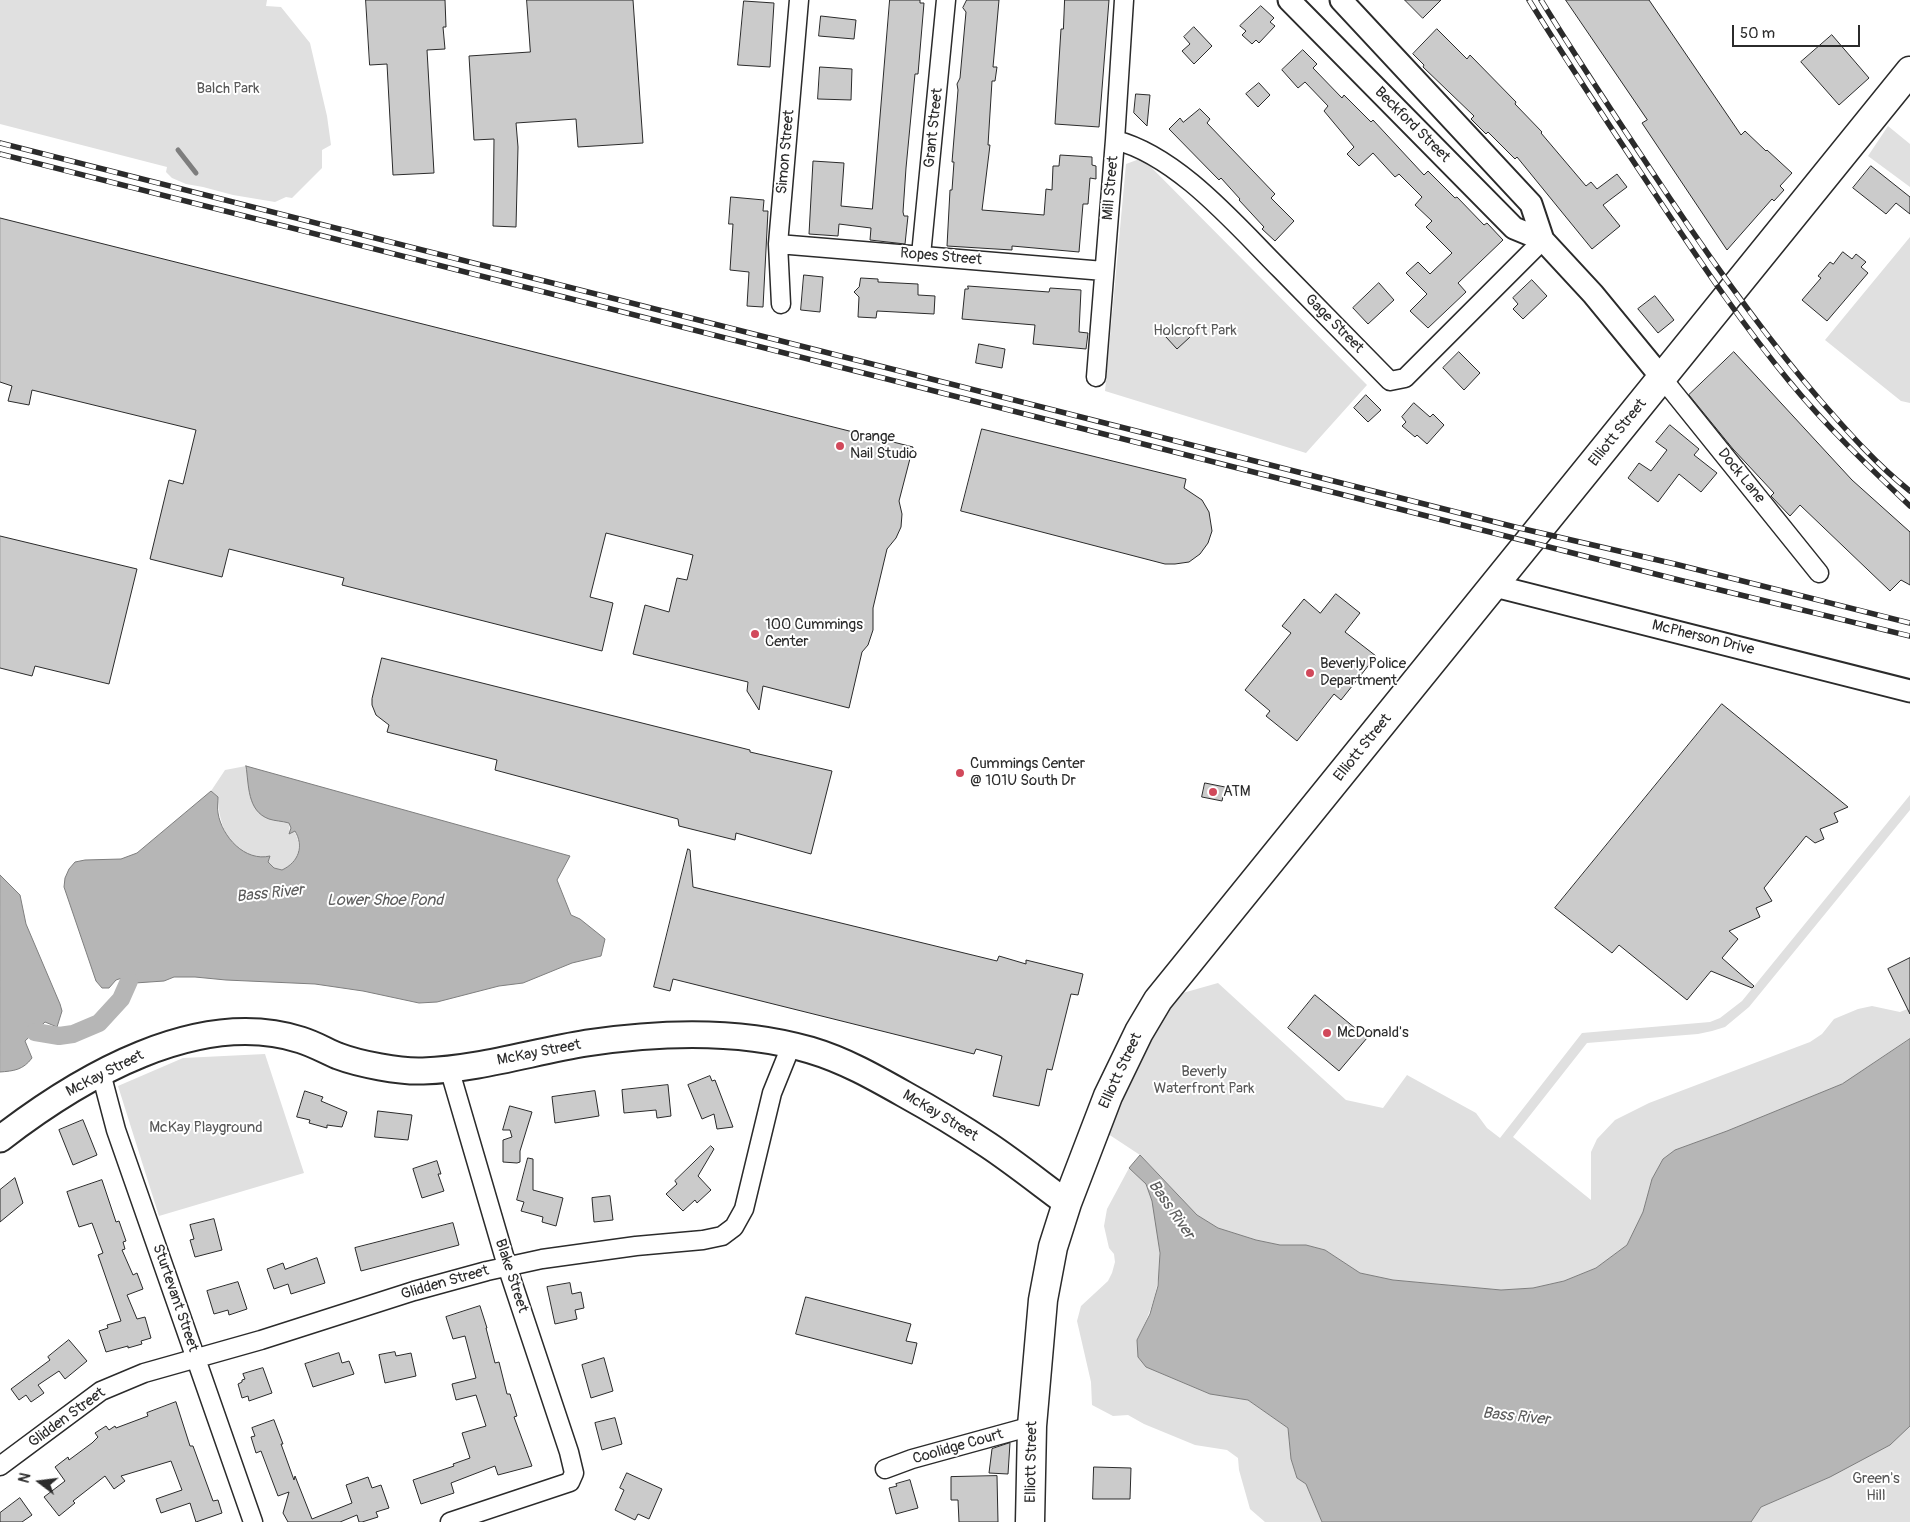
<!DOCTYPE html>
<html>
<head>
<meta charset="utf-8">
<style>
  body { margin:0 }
  #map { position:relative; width:1910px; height:1522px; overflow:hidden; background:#fff; font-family:Pangolin,sans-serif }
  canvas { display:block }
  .north { position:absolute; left:15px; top:1457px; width:50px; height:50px; -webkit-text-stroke:4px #fff; paint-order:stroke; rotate:285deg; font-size:14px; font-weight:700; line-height:20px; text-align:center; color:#2b2b2b }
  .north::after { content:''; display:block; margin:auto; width:18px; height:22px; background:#2b2b2b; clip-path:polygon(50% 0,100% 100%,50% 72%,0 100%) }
  .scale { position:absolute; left:1732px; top:25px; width:128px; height:22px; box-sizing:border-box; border:2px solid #2b2b2b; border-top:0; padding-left:6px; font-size:15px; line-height:18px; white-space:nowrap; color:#2b2b2b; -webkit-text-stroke:4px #fff; paint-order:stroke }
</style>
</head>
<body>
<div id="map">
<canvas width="1910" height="1522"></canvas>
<div class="north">N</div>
<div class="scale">50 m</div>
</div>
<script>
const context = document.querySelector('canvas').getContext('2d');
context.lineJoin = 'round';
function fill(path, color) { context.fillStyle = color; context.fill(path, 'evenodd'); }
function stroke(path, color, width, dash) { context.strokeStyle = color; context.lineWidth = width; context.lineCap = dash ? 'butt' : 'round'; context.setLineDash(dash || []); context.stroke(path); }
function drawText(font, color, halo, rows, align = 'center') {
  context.font = font + ' Pangolin,sans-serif'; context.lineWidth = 4; context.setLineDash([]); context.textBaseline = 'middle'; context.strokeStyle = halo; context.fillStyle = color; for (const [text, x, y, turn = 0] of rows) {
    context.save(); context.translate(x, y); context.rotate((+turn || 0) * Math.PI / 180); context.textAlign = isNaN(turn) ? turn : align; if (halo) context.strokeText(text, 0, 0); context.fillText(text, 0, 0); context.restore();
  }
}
fill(new Path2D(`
  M0,0H267L266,6L281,7L310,43L327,116L331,145L322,150V168L292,198L286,197L275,202L233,195L203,187L186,184L172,178L166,172L167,167L0,124Z
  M1888,126L1910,144V187L1868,156Z
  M1142,158L1367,385L1306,453L1105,391L1126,164Z
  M1910,237V403L1901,401L1825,340Z
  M246,766L248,780L270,819L280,820L289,823L290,833L294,831C303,846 299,862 282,870L274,868L268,862L270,857C234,861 218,828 218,797L211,791L225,770Z
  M1910,795V810L1749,1007L1725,1027L1712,1031L1698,1034L1587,1043L1513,1137L1591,1200V1152L1597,1139L1615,1120L1649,1103L1810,1042L1822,1034L1834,1019L1858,1009L1872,1006L1900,1012L1910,1008V1039L1842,1084L1727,1131L1675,1150L1663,1159L1652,1179L1643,1212L1627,1245L1596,1268L1564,1281L1533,1288L1501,1290L1393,1280L1360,1273L1325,1250L1306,1245H1280L1256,1240L1218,1228L1197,1215L1140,1155L1096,1126L1158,1000L1218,983L1346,1100L1383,1108L1407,1075L1476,1113L1487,1128L1500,1138L1582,1033L1710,1022L1720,1018L1742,1001Z
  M265,1054L304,1173L159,1216L118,1086L183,1058Z
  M1129,1168C1134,1173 1142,1178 1146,1183C1152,1192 1153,1207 1155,1217C1164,1267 1160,1294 1137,1340L1146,1367L1210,1394L1248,1400L1288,1428L1291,1459L1297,1478L1306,1484L1322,1522H1265L1250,1509L1239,1470L1238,1458L1227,1450L1195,1445L1144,1424L1128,1415L1113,1416L1092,1405L1091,1382L1077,1321L1081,1306L1108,1281L1112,1273L1115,1262L1114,1254L1109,1248L1104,1226L1107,1209Z
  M1910,1421V1522H1751L1761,1507L1828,1478Z`), '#e0e0e0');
const water = new Path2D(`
  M246,766L570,856L557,880L571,915L580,919L605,939L601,956L572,963L523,983L499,986L437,1002L419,1003L363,991L315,984L226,980L195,977H174L164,981L135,983L122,978L116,980L109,988H102L96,981L64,887L65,878L69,869L75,862L85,860L121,859L137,853L211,791L218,797C218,802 217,808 218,813C222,837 245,862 270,856L268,862L274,868L282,870C299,862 304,846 295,831L289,834L291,828L289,823C282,821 275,821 269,819C247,811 249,785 246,766Z
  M0,875L20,895L26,924L60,1004L62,1011L57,1027L45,1022L25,1041L32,1058C23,1070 14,1071 0,1072Z
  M1910,1039V1426L1890,1445L1830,1477L1761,1507L1751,1522H1322L1306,1484L1297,1478L1291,1459L1288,1428L1248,1400L1210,1394L1146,1367L1138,1357L1137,1340L1150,1314L1158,1286L1160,1253L1152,1201L1146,1184L1129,1168L1140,1155L1197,1215L1218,1228L1256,1240L1280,1245H1306L1325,1250L1360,1273L1393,1280L1501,1290L1533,1288L1564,1281L1596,1268L1627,1245L1643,1212L1652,1179L1663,1159L1675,1150L1727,1131L1842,1084Z`);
fill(water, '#b6b6b6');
stroke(water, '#7e7e7e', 1);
stroke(new Path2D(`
  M178,150L196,173`), '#7e7e7e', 5);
stroke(new Path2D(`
  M35,1032L59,1036L73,1034L99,1023L121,999L129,981`), '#b6b6b6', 18);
const building = new Path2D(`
  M366,0H445L446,27H443L445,49L427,50L434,173L393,175L387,64L370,65Z
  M527,0H633L643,143L578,147L576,119L516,123L518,147L516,227L493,226L494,139L474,140L469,56L530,52Z
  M890,0H920V3H924L918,74H915L906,168L903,212L904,216H908L905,244L870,240L871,228L839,224L838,236L809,234L813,161L844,163L841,206L872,209Z
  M967,0H999L993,67H997L995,81H992L988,145H990L982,210L1044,215L1046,189L1052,190L1053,166H1059L1060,155L1092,157V165L1096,166V179L1090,178L1088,204H1083L1079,252L1012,246V250L947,246L950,190H952L954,162H952L958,90L957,84L960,78L966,12L963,8Z
  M1065,0H1109L1099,127L1055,124L1061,29H1063Z
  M1405,0H1441L1423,18Z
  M1566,0H1649L1741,135L1745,131L1766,151L1767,150L1792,173L1780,186L1784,190L1774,201L1772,199L1727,250L1642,123L1647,120Z
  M744,1L774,3L770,67L738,65Z
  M1261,6L1274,18L1270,22L1275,26L1259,43L1256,40L1252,44L1242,35L1246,31L1240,26Z
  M821,16L856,20L854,39L819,36Z
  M1194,27L1212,46L1194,64L1182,51L1190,44L1184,37Z
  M1437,29L1467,59L1470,55L1516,102L1515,104L1542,132L1541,133L1586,186L1591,182L1597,189L1617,174L1627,187L1603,205L1620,226L1592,249L1517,157L1515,159L1488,132L1486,134L1471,119L1474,116L1423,67L1424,65L1413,54Z
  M1832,35L1869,78L1839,105L1801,62Z
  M1303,50L1317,64L1313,68L1342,98L1344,95L1371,122L1373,120L1424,175L1428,171L1455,198L1457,197L1484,225L1487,223L1503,240L1458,283L1466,292L1428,328L1410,311L1427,294L1406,273L1418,262L1430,274L1452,253L1426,227L1432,221L1415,205L1422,197L1399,174L1395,177L1373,153L1359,166L1347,154L1354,147L1324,111L1328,106L1305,82L1298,88L1282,70Z
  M820,67L852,69L851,100L818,99Z
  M1259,83L1270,95L1258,107L1246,94Z
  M1136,94L1150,95L1147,126L1134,113Z
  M1200,109L1210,119L1207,123L1275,194L1271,198L1294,221L1275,241L1262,229L1264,227L1239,200L1240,199L1221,178L1219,180L1169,129L1180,118L1183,122Z
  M1871,166L1910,197V214L1896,203L1886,214L1853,188Z
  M731,197L764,200L763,211H768L763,307L747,306L749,272L730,270L733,224H729Z
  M0,218L913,447L899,501L902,514L901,527L896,538L887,549L873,608V630L868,645L862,652L849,708L763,686L759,710L747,691L748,682L633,654L645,605L669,612L677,578L687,580L693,555L606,533L590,597L613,603L602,651L342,585L344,578L229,549L222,577L150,559L169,480L183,484L196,430L32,390L29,405L8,401L12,386L0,382Z
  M1843,252L1852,259L1856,254L1866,262L1861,267L1868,273L1827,321L1802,300L1821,278L1818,276L1830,262L1833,264Z
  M804,275L823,277L820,312L801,310Z
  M861,278L878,279V282L918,284V295L935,296L934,314L877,311L876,318L858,317L859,297L854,292L859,287Z
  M1532,280L1547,296L1523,319L1513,309L1518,304L1513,298Z
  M1379,283L1394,300L1368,324L1353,308Z
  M968,286L1049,292L1050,288L1081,290L1079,332L1088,333L1086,349L1033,344L1035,325L962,319L965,289H968Z
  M1655,296L1674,320L1658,333L1638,309Z
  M1179,326L1190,337L1177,349L1166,337Z
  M979,344L1005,349L1002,368L976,363Z
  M1459,352L1480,373L1464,390L1443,368Z
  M1734,352L1852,480L1910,532V585L1901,580L1890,591L1800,505L1790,516L1771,496L1774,493L1733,449L1689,395Z
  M1366,395L1381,410L1368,422L1354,408Z
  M1414,403L1430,417L1433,414L1444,425L1427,444L1417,435L1415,437L1402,426L1406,422L1402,417Z
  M1670,425L1699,449L1694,455L1717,473L1701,492L1679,474L1658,502L1628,478L1639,463L1651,471L1667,450L1656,442Z
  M982,429L1186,479L1184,488L1202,500L1209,512L1212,531L1208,543L1200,554L1189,562L1175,564H1165L961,511Z
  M0,536L137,569L109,684L35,666L32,676L0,668Z
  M1336,594L1360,613L1345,632L1376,656L1341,700L1334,694L1297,741L1266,716L1270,711L1245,690L1291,633L1282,626L1304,599L1320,613Z
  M382,658L750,750V752L832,771L811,854L736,833L735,840L679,826L678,819L495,770L497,760L387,732L389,725L376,715L372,705V699Z
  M1722,704L1848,807L1834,813L1838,822L1820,829L1824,839L1815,843L1806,836L1764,888L1772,901L1756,908L1760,917L1729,931L1738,939L1722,958L1754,986L1752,988L1711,971L1687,1000L1619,945L1612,953L1555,908Z
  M1205,783L1225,787L1222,801L1202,797Z
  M688,849L690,850L693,887L997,961L999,956L1026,964V960L1083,974L1078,995L1071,994L1052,1070L1047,1069L1039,1106L993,1096L1002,1056L976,1049L974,1054L673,979L670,991L654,987Z
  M1910,958V1014L1888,969Z
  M1315,995L1367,1038L1339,1071L1288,1028Z
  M710,1076L712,1081L715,1080L733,1127L717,1129L714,1114L702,1119L688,1085Z
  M668,1085L671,1116L657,1118L656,1110L624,1113L622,1090Z
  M305,1091L323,1097L321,1101L347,1112L342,1127L327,1125V1128L309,1123L310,1120L297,1117Z
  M595,1091L599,1116L555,1123L552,1097Z
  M510,1106L532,1112L520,1151V1162L517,1163L503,1162V1140L512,1137L510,1130H503Z
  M378,1111L412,1115L408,1140L375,1137Z
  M83,1120L97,1155L73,1165L59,1130Z
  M711,1146L714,1149L698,1176L711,1190L697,1203L695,1200L683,1211L666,1194L677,1184L675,1181Z
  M528,1158L533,1159V1190L563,1198L556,1226L542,1222L543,1217L521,1211L524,1202L517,1200Z
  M437,1161L441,1174H438L444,1191L422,1198L413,1169Z
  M15,1178L23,1203L0,1222V1190Z
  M102,1180L116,1222L119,1221L126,1241L123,1242L125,1249L122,1250L133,1275L137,1273L143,1289L127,1295L137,1319L145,1317L151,1338L141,1341L142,1344L128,1348V1346L106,1352L99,1331L108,1328L107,1325L121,1321L98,1255L103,1253L92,1223L79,1227L67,1192Z
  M610,1196L613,1220L594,1222L592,1198Z
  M214,1219L222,1250L195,1257L190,1240L194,1239L190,1225Z
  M453,1223L459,1245L361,1271L355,1248Z
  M317,1258L325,1283L291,1294L288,1284L274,1289L267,1269L283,1263L285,1269Z
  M238,1282L247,1309L229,1315L228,1310L214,1314L207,1291Z
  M570,1283L572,1294L581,1292L584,1308L575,1310L577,1319L555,1324L547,1287Z
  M806,1297L911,1324L906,1341L917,1343L912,1364L796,1334Z
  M480,1306L487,1328H486L495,1363L499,1362L507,1394H510L517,1416L514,1417L532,1466L498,1475L495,1466L451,1483L454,1493L421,1504L413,1480L454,1466L453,1464L470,1458L462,1433L486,1426L476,1395L456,1400L452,1384L476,1378L465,1336L453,1339L446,1317Z
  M69,1340L87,1361L65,1379L59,1371L38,1385L44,1393L31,1402L26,1395L19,1400L11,1389L50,1360L48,1357Z
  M395,1352L396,1356L411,1353L416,1376L385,1383L379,1355Z
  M339,1353L342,1363L349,1361L354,1374L313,1387L305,1364Z
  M604,1358L613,1391L591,1398L582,1365Z
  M263,1368L272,1393L249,1401L248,1396L242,1398L238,1384L242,1382V1380L245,1379L243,1374Z
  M176,1402L190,1446H193L213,1501L218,1500L222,1513L196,1522L190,1503L161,1513L156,1499L182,1490L171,1461L121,1476L125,1481L114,1489L105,1476L73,1501L75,1503L59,1516L44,1497L65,1481L55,1467L68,1457L69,1460L92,1443L98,1437L95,1433L106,1426L109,1430L115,1426L116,1428L148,1416L147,1413Z
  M615,1418L622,1444L602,1450L595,1423Z
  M274,1420L283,1444H281L294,1480L295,1476L312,1519L352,1503L346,1485L368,1477L372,1488L381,1485L389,1508L376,1512L378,1517L362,1522H359L357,1515L340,1522H288L283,1513L289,1492L278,1496L261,1451L256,1453L251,1437L255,1436L252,1428Z
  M1010,1443L1008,1474L989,1473L992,1449Z
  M1094,1467L1131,1468L1130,1499H1093Z
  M627,1473L662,1489L649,1519L638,1514L635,1520L615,1510L624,1490L620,1488Z
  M997,1476L998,1522H959L958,1500H951V1477Z
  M910,1480L918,1508L896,1514L889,1488L897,1486L896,1484Z
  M20,1498L32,1515L22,1522H0V1513Z`);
fill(building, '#cbcbcb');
stroke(building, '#2b2b2b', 1);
const minor = new Path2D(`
  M1115,140C1178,156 1236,225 1281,270C1317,307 1354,344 1390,381L1405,378L1543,240
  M778,244L1104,271
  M921,255L946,0
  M781,304L778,244L799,0
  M1096,377L1115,140L1124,0
  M1662,378L1819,573
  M449,1068L507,1266L569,1452L574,1473L570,1482L450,1522
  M101,1073L116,1130L253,1522
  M0,1466L101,1391L144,1373L261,1340L414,1291L487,1271L542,1259L636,1246L703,1240L722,1236L734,1227L744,1209L772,1093L791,1046
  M885,1469L912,1459L1032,1426`);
const tertiary = new Path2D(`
  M1289,0L1514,228L1543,240L1593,294L1662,378
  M1341,0L1531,204L1543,240
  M1495,586L1910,691`);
const secondary = new Path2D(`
  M0,1139C79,1078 198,1007 301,1040C314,1044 326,1051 338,1056C359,1064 400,1072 423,1071C479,1069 532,1052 587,1043C661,1032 739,1029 810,1050C844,1060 874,1077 904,1094C933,1110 961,1127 988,1145C1015,1163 1041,1184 1067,1203`);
const primary = new Path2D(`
  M1030,1522L1032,1426L1043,1300L1053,1247L1067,1203L1108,1096L1139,1032L1158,1000L1910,71`);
stroke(minor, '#2b2b2b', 21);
stroke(tertiary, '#2b2b2b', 25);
stroke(secondary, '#2b2b2b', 29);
stroke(primary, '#2b2b2b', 31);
stroke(minor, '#fff', 18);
stroke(tertiary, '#fff', 21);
stroke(secondary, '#fff', 25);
stroke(primary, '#fff', 28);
const rail = new Path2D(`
  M1529,0C1572,70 1618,138 1663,206C1703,266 1743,325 1789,381C1826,426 1868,466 1910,506
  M1541,0C1582,67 1625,131 1669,197C1716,267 1765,336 1820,400C1848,432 1877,465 1910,491
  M0,143L1515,527L1675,564L1910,623
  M0,154L1679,580L1910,636`);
stroke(rail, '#2b2b2b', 5.5);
stroke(rail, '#fff', 4, [11]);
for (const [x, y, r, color] of [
  [840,446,5,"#d1495b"],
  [755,634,5,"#d1495b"],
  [1310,673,5,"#d1495b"],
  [960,773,5,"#d1495b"],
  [1213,792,5,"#d1495b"],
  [1327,1033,5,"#d1495b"]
]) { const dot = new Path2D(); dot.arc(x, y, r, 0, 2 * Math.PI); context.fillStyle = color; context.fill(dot); stroke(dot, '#fff', 2); }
drawText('15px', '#585858', '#fff', [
  ["Balch Park",228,89],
  ["Holcroft Park",1195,331],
  ["Beverly",1204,1072],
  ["Waterfront Park",1204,1089],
  ["McKay Playground",206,1128],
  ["Green's",1876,1479],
  ["Hill",1876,1496]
]);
drawText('15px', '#2b2b2b', '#fff', [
  ["Beckford Street",1412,125,45],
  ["Grant Street",934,128,-84],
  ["Simon Street",786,152,-85],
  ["Mill Street",1111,188,-85],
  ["Ropes Street",941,257,5],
  ["Gage Street",1334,324,45],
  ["Elliott Street",1618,433,-51],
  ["Dock Lane",1741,476,51],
  ["McPherson Drive",1703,638,14],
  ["Elliott Street",1363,748,-51],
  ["McKay Street",539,1053,-11],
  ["Elliott Street",1121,1071,-65],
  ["McKay Street",105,1074,-27],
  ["McKay Street",940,1116,31],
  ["Blake Street",511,1276,72],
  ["Glidden Street",445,1283,-16],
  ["Sturtevant Street",175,1298,71],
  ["Glidden Street",67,1418,-36],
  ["Coolidge Court",958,1447,-16],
  ["Elliott Street",1032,1462,-89]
]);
drawText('15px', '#2b2b2b', '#fff', [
  ["Orange",850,437],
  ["Nail Studio",850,454],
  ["100 Cummings",765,625],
  ["Center",765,642],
  ["Beverly Police",1320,664],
  ["Department",1320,681],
  ["Cummings Center",970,764],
  ["@ 101U South Dr",970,781],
  ["ATM",1223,792],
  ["McDonald's",1337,1033]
], 'left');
drawText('italic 16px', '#5c5c5c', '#fff', [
  ["Bass River",270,894,-6],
  ["Lower Shoe Pond",385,901],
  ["Bass River",1171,1210,55],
  ["Bass River",1516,1417,6]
]);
</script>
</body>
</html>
